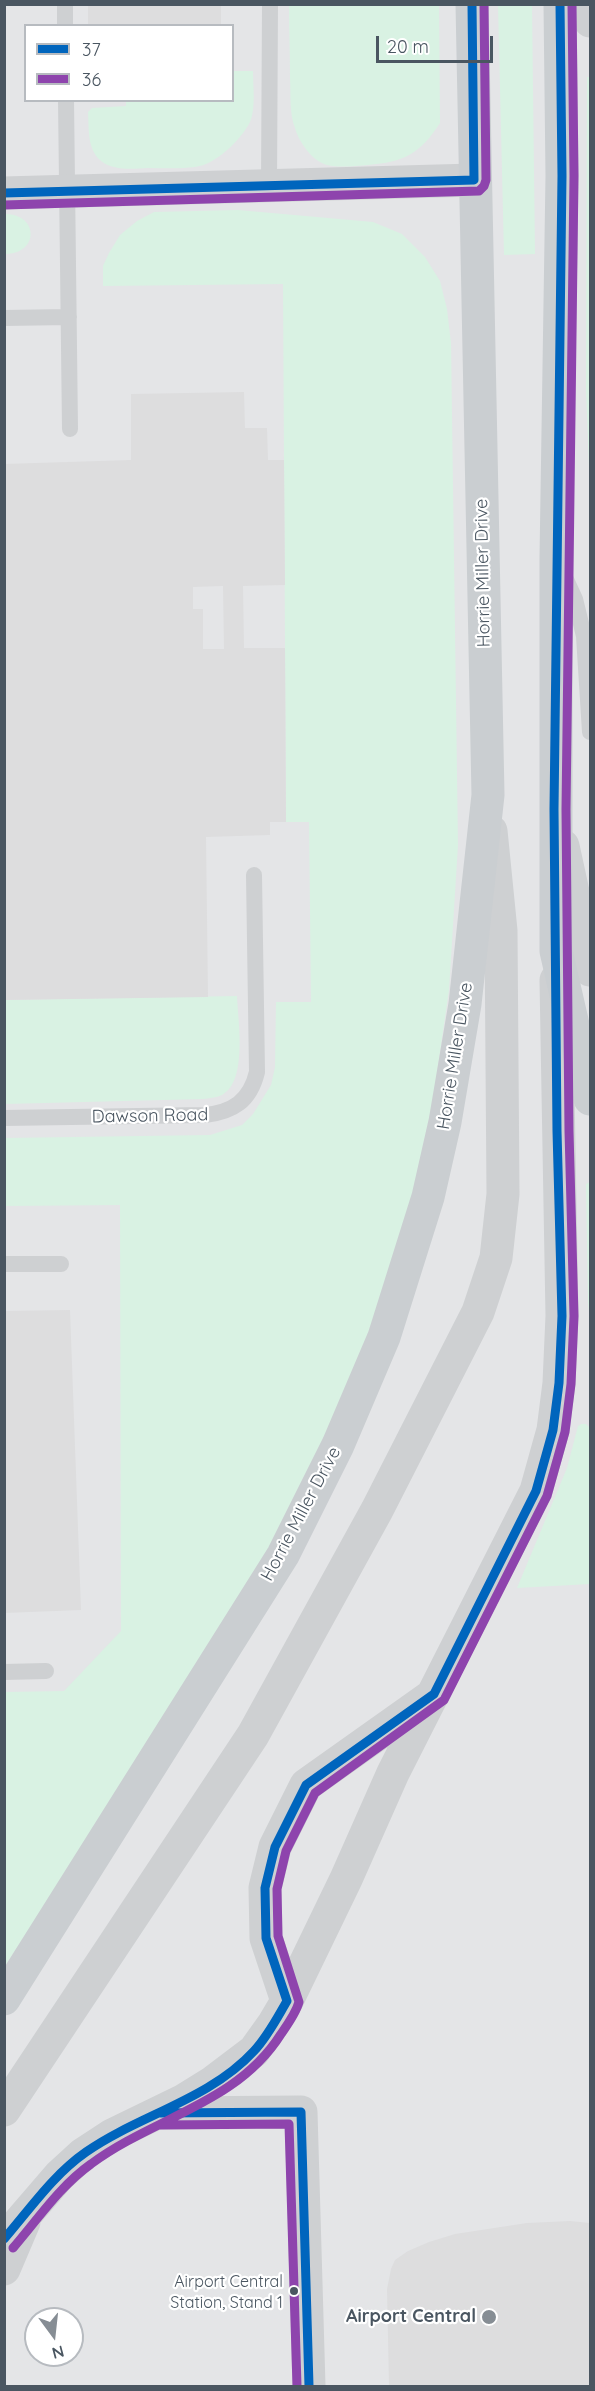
<!DOCTYPE html>
<html>
<head>
<meta charset="utf-8">
<style>
  body { margin:0 }
  #map { position:relative; width:595px; height:2391px; overflow:hidden; background:#f4f4f4; font-family:Quicksand,sans-serif }
  canvas { display:block }
  .frame { position:absolute; inset:0; border:6px solid #4a5661; pointer-events:none }
  .legend { position:absolute; left:24px; top:24px; width:210px; height:78px; box-sizing:border-box; background:#fff; border:2px solid #b7bbc0; margin:0; padding:8px 10px; list-style:none; font-size:18px; color:#4a5661 }
  .legend li { display:flex; align-items:center; gap:12px; height:30px }
  .legend b { width:30px; border:2px solid #b7bbc0 }
  .north { position:absolute; left:24px; top:2307px; width:60px; height:60px; box-sizing:border-box; background:#fff; border:2px solid #b7bbc0; border-radius:50%; rotate:165deg; font-size:16px; font-weight:700; line-height:24px; text-align:center; color:#4a5661 }
  .north::after { content:''; display:block; margin:auto; width:21px; height:27px; background:#868d94; clip-path:polygon(50% 0,100% 100%,50% 72%,0 100%) }
  .scale { position:absolute; left:376px; top:36px; width:117px; height:27px; box-sizing:border-box; border:3px solid #4a5661; border-top:0; padding-left:8px; font-size:18px; line-height:21px; white-space:nowrap; color:#4a5661; -webkit-text-stroke:4px #fff; paint-order:stroke }
</style>
</head>
<body>
<div id="map">
<canvas width="595" height="2391"></canvas>
<div class="frame"></div>
<ul class="legend">
<li><b style="height:8px;background:#0065bd"></b>37</li>
<li><b style="height:8px;background:#8e44ad"></b>36</li>
</ul>
<div class="north">N</div>
<div class="scale">20 m</div>
</div>
<script>
const context = document.querySelector('canvas').getContext('2d');
context.lineJoin = 'round';
function fill(path, color) { context.fillStyle = color; context.fill(path, 'evenodd'); }
function stroke(path, color, width, dash) { context.strokeStyle = color; context.lineWidth = width; context.lineCap = dash ? 'butt' : 'round'; context.setLineDash(dash || []); context.stroke(path); }
function drawText(font, color, halo, rows, align = 'center') {
  context.font = font + ' Quicksand,sans-serif'; context.lineWidth = 4.5; context.setLineDash([]); context.textBaseline = 'middle'; context.strokeStyle = halo; context.fillStyle = color; for (const [text, x, y, turn = 0] of rows) {
    context.save(); context.translate(x, y); context.rotate((+turn || 0) * Math.PI / 180); context.textAlign = isNaN(turn) ? turn : align; if (halo) context.strokeText(text, 0, 0); context.fillText(text, 0, 0); context.restore();
  }
}
fill(new Path2D(`
  M5,5H590V2386H5ZM26,26H232V100H26ZM36,2319H72V2355H36Z`), '#e4e5e7');
fill(new Path2D(`
  M289,5H439L440,123C420,154 404,162 368,165C355,166 340,168 327,165C312,161 299,142 295,128C289,113 291,94 290,78C290,54 289,29 289,5Z
  M498,5H532L535,254L504,255Z
  M233,71H253C253,86 256,108 250,122C241,140 215,165 195,167C180,169 164,168 148,168C133,169 112,171 100,160C87,148 89,128 88,112L92,108L126,106V100H232Z
  M587,77H590V492L586,390Z
  M238,210L373,222L402,234L425,257L440,281L447,309L451,343L458,845L449,990L433,1100L413,1192L383,1292L355,1369L284,1524L181,1695L5,1966V1692L64,1691L121,1631L120,1205L5,1206V1138L210,1135L242,1125L253,1114L271,1085L275,1067L276,1002H311L309,822H286L283,284L103,286V266L109,253L120,235L137,221L154,212Z
  M4,214C39,213 40,254 5,254Z
  M237,996C238,1021 248,1081 222,1095C216,1098 209,1098 203,1099L5,1104L4,1000Z
  M590,1182V1321L588,1302L586,1184Z
  M581,1424H586L590,1428V1584L517,1588L567,1468L578,1426Z`), '#d9f2e3');
fill(new Path2D(`
  M88,4H221V26H88Z
  M244,392L245,428H267L268,460H284L285,585L243,586L244,648H285L286,822H270V835L206,837L208,997L4,1000V464L131,460V394ZM223,586L224,649H203V609H193V587Z
  M70,1310L81,1610L4,1613V1311Z
  M570,2221L590,2223V2386H389L387,2289L391,2269L395,2260L408,2251L429,2242L455,2234L527,2223Z`), '#ddddde');
stroke(new Path2D(`
  M65,4V26
  M66,100L70,429
  M269,185L270,4
  M4,318L69,317
  M564,575L575,599L584,636L590,732
  M4,1118L205,1115C233,1112 250,1101 257,1072L254,875
  M4,1264H61
  M4,1672L46,1671`), '#ced0d2', 16);
stroke(new Path2D(`
  M584,4L590,21
  M4,193L474,180
  M563,846L590,970
  M287,2001L266,1938L265,1888L275,1847L306,1785L430,1697
  M4,2110L253,1735L377,1510L478,1312L496,1258L503,1194L501,931L491,831
  M164,2113L301,2112L309,2386
  M4,2240L59,2176L83,2154L112,2135L184,2100L213,2082L254,2051L274,2023L287,2001L346,1879L393,1773L536,1491L553,1430L559,1383L562,1316L556,980
  M4,2269L24,2222`), '#ced0d2', 33);
stroke(new Path2D(`
  M560,4L562,176L556,558V951L590,1099
  M4,1999L283,1555L338,1445L384,1337L428,1197L445,1122L465,1004L488,795L472,4`), '#caced1', 33);
stroke(new Path2D(`
  M4,193L474,180L472,4
  M159,2113L301,2112L309,2386
  M4,2239C30,2209 53,2175 86,2152C139,2115 209,2100 254,2051C268,2036 277,2018 287,2001L266,1938L265,1888L275,1847L306,1785L434,1694L536,1491L553,1430L559,1383L562,1316L557,1131L554,809L562,176L560,4`), '#0065bd', 9);
stroke(new Path2D(`
  M4,205L479,191L484,186L486,180L484,4
  M159,2125L289,2124L297,2386
  M13,2248C38,2219 60,2186 91,2164C154,2117 237,2104 281,2034C288,2024 296,2013 299,2002L278,1936L277,1889L286,1851L315,1793L444,1700L547,1496L565,1432L571,1384L574,1316L569,1131L566,809L574,176L572,4`), '#8e44ad', 9);
for (const [x, y, r, color] of [
  [294,2291,5,"#4a5661"],
  [489,2317,8,"#868d94"]
]) { const dot = new Path2D(); dot.arc(x, y, r, 0, 2 * Math.PI); context.fillStyle = color; context.fill(dot); stroke(dot, '#fff', 2); }
drawText('16px', '#4a5661', '#fff', [
  ["Airport Central",283,2282],
  ["Station, Stand 1",283,2303]
], 'right');
drawText('18px', '#4a5661', '#fff', [
  ["Horrie Miller Drive",483,573,-91],
  ["Horrie Miller Drive",455,1056,-81],
  ["Dawson Road",150,1116,-1],
  ["Horrie Miller Drive",301,1514,-62]
]);
drawText('bold 18px', '#4a5661', '#fff', [
  ["Airport Central",476,2317]
], 'right');
</script>
</body>
</html>
